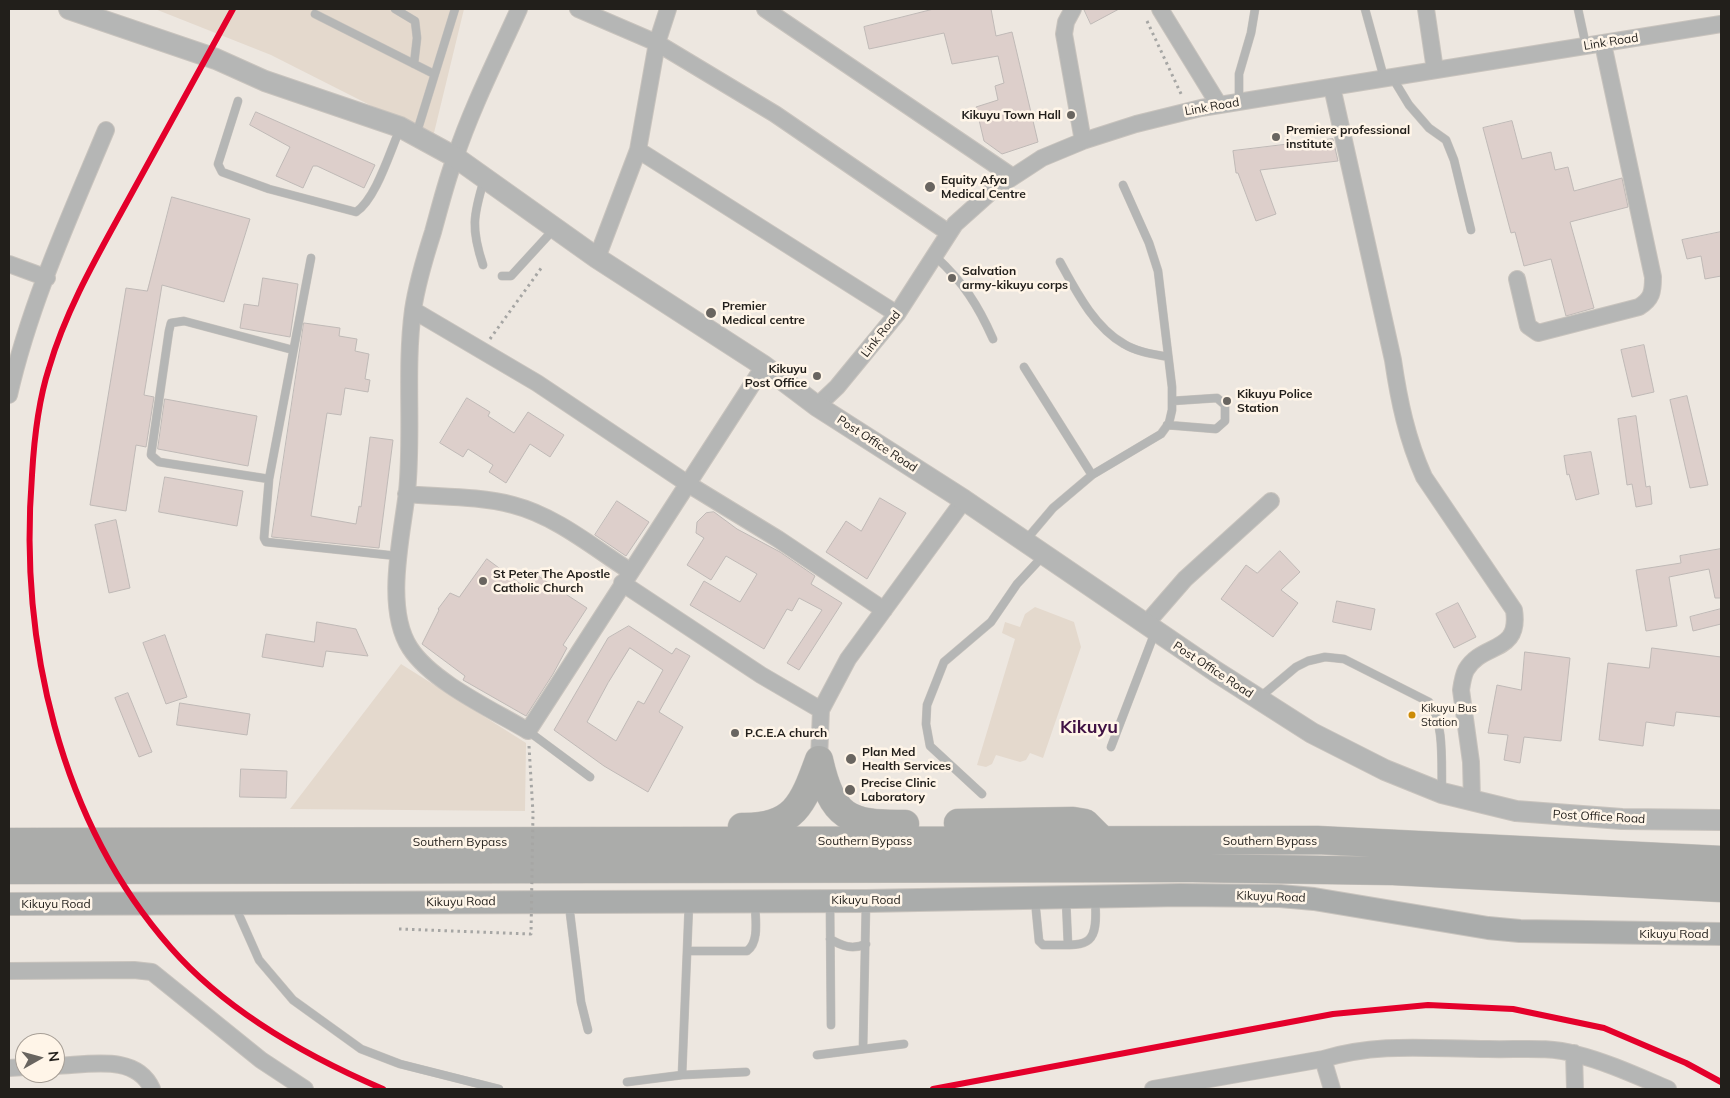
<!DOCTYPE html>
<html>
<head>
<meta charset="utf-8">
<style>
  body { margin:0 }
  #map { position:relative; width:1730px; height:1098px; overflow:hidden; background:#ede7e0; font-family:Mulish,sans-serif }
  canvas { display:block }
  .frame { position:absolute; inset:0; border:10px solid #221f1b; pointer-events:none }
  .north { position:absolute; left:15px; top:1033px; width:50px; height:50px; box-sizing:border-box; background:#fff5e8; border:1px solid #a79f96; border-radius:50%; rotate:83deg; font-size:14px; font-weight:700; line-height:20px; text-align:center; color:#221f1b }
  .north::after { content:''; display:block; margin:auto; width:18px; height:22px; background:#696560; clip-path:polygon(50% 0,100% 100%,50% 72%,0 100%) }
</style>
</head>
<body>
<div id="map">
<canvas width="1730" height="1098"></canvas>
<div class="frame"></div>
<div class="north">N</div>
</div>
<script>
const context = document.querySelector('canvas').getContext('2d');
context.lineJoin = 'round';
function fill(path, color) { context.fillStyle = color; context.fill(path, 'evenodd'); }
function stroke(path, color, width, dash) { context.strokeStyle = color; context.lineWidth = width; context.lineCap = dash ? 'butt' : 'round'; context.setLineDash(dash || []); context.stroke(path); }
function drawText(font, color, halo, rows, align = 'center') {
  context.font = font + ' Mulish,sans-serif'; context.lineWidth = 5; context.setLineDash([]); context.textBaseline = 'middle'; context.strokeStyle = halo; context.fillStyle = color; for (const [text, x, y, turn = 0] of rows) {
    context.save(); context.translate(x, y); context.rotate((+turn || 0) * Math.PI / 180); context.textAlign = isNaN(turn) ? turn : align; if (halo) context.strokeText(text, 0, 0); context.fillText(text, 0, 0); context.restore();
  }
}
fill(new Path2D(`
  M155,9H464L433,137L271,55Z
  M1035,607L1074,622L1081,647L1043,758L1030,753L1026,760L1020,762L996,755L992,764L986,767L977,765L1015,639L1002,633L1005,622L1020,627L1025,614Z
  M401,664L526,743L525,811L290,809Z`), '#e4d9cd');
const building = new Path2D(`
  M934,9H991L996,36L1012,32L1038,142L1002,154L984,141L976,107L998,100L995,86L1004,83L998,56L952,64L944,33L869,49L864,27Z
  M1084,9H1119L1091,24Z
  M256,112L375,165L364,188L317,166H313L303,188L276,176L290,147L250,125Z
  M1512,121L1522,159L1551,152L1555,170L1568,167L1574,191L1622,178L1628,207L1570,222L1594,308L1566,316L1551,259L1524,266L1515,232L1511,233L1483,128Z
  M1333,139L1338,161L1260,170L1276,214L1256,221L1238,173H1236L1233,151Z
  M172,197L250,219L224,302L162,285L144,395L154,397L146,447L136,445L126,511L90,505L126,288L147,291Z
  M1721,232V276L1705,279L1701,256L1687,259L1682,240Z
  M263,278L298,284L290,337L240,328L244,304L258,306Z
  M304,323L340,328L339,336L357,339L355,351L369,354L365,379L370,380L368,392L345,388L341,415L327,413L311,516L356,524L359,506L361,507L370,437L393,440L379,548L272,537Z
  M1644,345L1654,392L1632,397L1621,350Z
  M1687,396L1708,485L1690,488L1670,400Z
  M467,398L490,412L488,416L514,433L528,412L564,435L550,457L530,444L506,483L489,472L493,465L468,449L463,457L440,443Z
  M165,399L257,416L248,466L158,449Z
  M1636,416L1646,487L1650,486L1652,504L1636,507L1632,484L1627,485L1618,419Z
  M1591,452L1599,494L1576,500L1569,474L1567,475L1564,456Z
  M165,477L243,491L237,526L159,512Z
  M880,498L906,513L867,579L826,552L846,521L861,531Z
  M617,501L649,522L626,556L595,535Z
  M714,512L737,529L780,552L815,576L811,584L842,603L799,670L787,663L822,610L799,598L792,611L787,609L764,649L690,605L704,581L740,602L757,574L726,556L711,580L687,565L704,538L696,533L697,522L706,513Z
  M116,520L130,588L109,593L95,525Z
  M1721,549V598H1715L1709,569L1669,577L1677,626L1646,631L1636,570L1681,563L1680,556Z
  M1280,551L1300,572L1281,590L1298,603L1273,637L1221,599L1246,565L1257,573Z
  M487,559L526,588L535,574L587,608L563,645L567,648L553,674L526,716L463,680L465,676L422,644L439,610L438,609L450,593L459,597Z
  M1337,601L1375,609L1371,630L1333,622Z
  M1458,603L1476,637L1454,648L1436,614Z
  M1721,609V624L1693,631L1690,617Z
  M317,622L356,629L368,656L326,651L323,667L262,657L266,634L314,642Z
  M629,626L672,654L676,648L690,656L659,712L683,727L648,792L604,766L554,730L608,638ZM630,648L663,670L644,704L638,701L616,741L587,722L608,683Z
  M165,635L187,697L166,704L143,643Z
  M1652,648L1721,657V717L1676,712L1674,726L1646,722L1643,746L1599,740L1608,663L1649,668Z
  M1525,652L1570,658L1561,741L1524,737L1520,763L1504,760L1508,735L1488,733L1497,685L1521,690Z
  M128,693L152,752L139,757L115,698Z
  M180,703L250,714L247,735L177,725Z
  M241,769L287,771L286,798L240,797Z`);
fill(building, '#ddcfcb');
stroke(building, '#bfb9b6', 1);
const service = new Path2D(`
  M395,9L415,21L417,38L414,64
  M1365,9L1384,78
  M1578,9L1586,46
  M315,14L434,74
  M1392,77L1409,105L1429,128L1446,140L1454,160L1471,230
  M238,101L218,164L222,172L269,189L356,212C376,199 390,151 400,129
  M1239,102V74L1251,33L1255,9
  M416,135L455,9
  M936,257C963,282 978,305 993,339
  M311,258L269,479L264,538L266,542L397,556
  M1060,262C1076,291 1094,327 1124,344C1137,352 1153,354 1168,357
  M483,265C471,229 473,216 484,180
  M502,276H511L555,228
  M1024,367L1092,475
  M1167,425L1216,429L1225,421V405L1217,398L1172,401
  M269,479L159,462L151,455L169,331L171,323L184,321L293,350
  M1025,541L1053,508L1092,475L1161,434L1169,423L1172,410V387L1158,271L1149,243L1123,185
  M1259,698L1296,667L1308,661L1325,657L1344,659L1429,702C1445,722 1441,766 1442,792
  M528,731L590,777
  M1111,747L1155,632
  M982,794L930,746L926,724L927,705L944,662L991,622L1017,584L1044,555
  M1035,900L1039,941L1043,945C1087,945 1099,950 1095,899
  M1066,900L1068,945
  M830,902L831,1025
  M569,905L581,1002L588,1030
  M235,906L259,960L293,1000L361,1049L400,1064L499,1089
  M830,939C842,946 852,950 866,944
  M688,951H747C760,942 755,917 755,903
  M863,1049L866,903
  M817,1055L904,1044
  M682,1075L746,1072
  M627,1082L682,1075L689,903`);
const minor = new Path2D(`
  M519,9C497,58 472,107 455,158C446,182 440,207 433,232C425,257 417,283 413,310C405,370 413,432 407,492C402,536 384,608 410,648C432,682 493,710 528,731L764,366
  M578,9L657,43L775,114L949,233
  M765,9L1013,177
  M1073,9L1066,22L1064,34L1083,141
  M1160,9L1219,105
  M1426,9L1435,70
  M1332,87L1393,360C1399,401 1407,439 1424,477L1514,610C1521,654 1482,642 1466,670C1463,676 1462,683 1461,690L1471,762L1472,800
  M638,150L897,314
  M597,258L638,150L657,43L668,9
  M9,264L47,278
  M1517,279L1528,326L1538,333L1639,307C1652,299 1653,292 1653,277L1603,44
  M413,310L537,383L688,484L778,539L884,610
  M9,395C30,303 70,216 106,130
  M817,406L837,387L897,314L955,224L993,190L1042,158L1083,141L1136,124L1201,108L1721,24
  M406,494C442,497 479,496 513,505C556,516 594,548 630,571
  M622,583L761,675L821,710
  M1145,625L1185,579L1271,501
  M819,760L821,710L848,659L964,500
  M9,971L134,970L152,972L261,1060L305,1089
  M1574,1053L1575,1089
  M1323,1059L1332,1089
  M55,1066C88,1065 136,1053 152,1089
  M9,1068L25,1067
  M1153,1089L1323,1059C1380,1042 1430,1049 1488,1049C1517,1050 1548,1046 1575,1054C1607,1062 1637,1076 1668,1089`);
const tertiary = new Path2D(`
  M69,9L216,59L265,81L400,127L455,157L597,258L764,366L817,406L964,500L1215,671L1312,733L1385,770L1442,793L1516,811L1622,819L1721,820`);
const secondary = new Path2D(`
  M9,904L866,901L1180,895L1280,896L1314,899L1488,928L1520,931L1721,934`);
const trunk = new Path2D(`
  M819,760C832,817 848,825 905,824
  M958,823L1073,821L1085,823L1103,841
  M742,827C794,828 803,804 819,760
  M9,842L1317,840L1721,860
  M9,870L1192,868L1393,871L1721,888`);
stroke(service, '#c8c3bd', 9);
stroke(minor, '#c8c3bd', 18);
stroke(tertiary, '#c8c3bd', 22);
stroke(secondary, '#c8c3bd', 24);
stroke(trunk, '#c8c3bd', 29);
stroke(new Path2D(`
  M1147,21L1182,96
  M490,339L542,267
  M529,746L533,813`), '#a6a6a4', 3, [2.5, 4]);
stroke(service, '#b5b6b5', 8);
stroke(minor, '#b5b6b5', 16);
stroke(tertiary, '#b5b6b5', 20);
stroke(secondary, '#aaacab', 22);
stroke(trunk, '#abacaa', 28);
stroke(new Path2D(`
  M399,929L531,934L533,813`), '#a6a6a4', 3, [2.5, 4]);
stroke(new Path2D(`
  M233,9C198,73 163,137 128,200C99,253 66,309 49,368C38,402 34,440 32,475C19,641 59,821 171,948C227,1012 306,1056 383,1089
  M933,1089L1333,1014L1428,1005L1513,1009L1604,1028L1686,1063L1721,1082`), '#e4002b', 6);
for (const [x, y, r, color] of [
  [1071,115,5,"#696560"],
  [1276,137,5,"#696560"],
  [930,187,6,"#696560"],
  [952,278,5,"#696560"],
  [711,313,6,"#696560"],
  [817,376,5,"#696560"],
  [1227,401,5,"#696560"],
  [483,581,5,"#696560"],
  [1412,715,4.5,"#cc8b05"],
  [735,733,5,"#696560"],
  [851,759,6,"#696560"],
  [850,790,6,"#696560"]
]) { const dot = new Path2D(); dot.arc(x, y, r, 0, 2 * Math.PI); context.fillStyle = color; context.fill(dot); stroke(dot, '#fff5e8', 2); }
drawText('11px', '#221f1b', '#fff5e8', [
  ["Kikuyu Bus",1421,709],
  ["Station",1421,723]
], 'left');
drawText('12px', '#221f1b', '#fff5e8', [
  ["Link Road",1611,42,-9],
  ["Link Road",1212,107,-10],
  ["Link Road",881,334,-52],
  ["Post Office Road",877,444,33],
  ["Post Office Road",1213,670,33],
  ["Post Office Road",1599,817,3],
  ["Southern Bypass",865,841],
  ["Southern Bypass",1270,841],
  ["Southern Bypass",460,842],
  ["Kikuyu Road",1271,897,2],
  ["Kikuyu Road",866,900],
  ["Kikuyu Road",461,902,-1],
  ["Kikuyu Road",56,904],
  ["Kikuyu Road",1674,934]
]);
drawText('bold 12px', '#221f1b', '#fff5e8', [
  ["Kikuyu Town Hall",1061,115,"right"],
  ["Premiere professional",1286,130],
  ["institute",1286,144],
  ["Equity Afya",941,180],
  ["Medical Centre",941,194],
  ["Salvation",962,271],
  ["army-kikuyu corps",962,285],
  ["Premier",722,306],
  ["Medical centre",722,320],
  ["Kikuyu",807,369,"right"],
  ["Post Office",807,383,"right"],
  ["Kikuyu Police",1237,394],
  ["Station",1237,408],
  ["St Peter The Apostle",493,574],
  ["Catholic Church",493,588],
  ["P.C.E.A church",745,733],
  ["Plan Med",862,752],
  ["Health Services",862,766],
  ["Precise Clinic",861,783],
  ["Laboratory",861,797]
], 'left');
drawText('bold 18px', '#401244', '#fff5e8', [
  ["Kikuyu",1089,728]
]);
</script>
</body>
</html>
